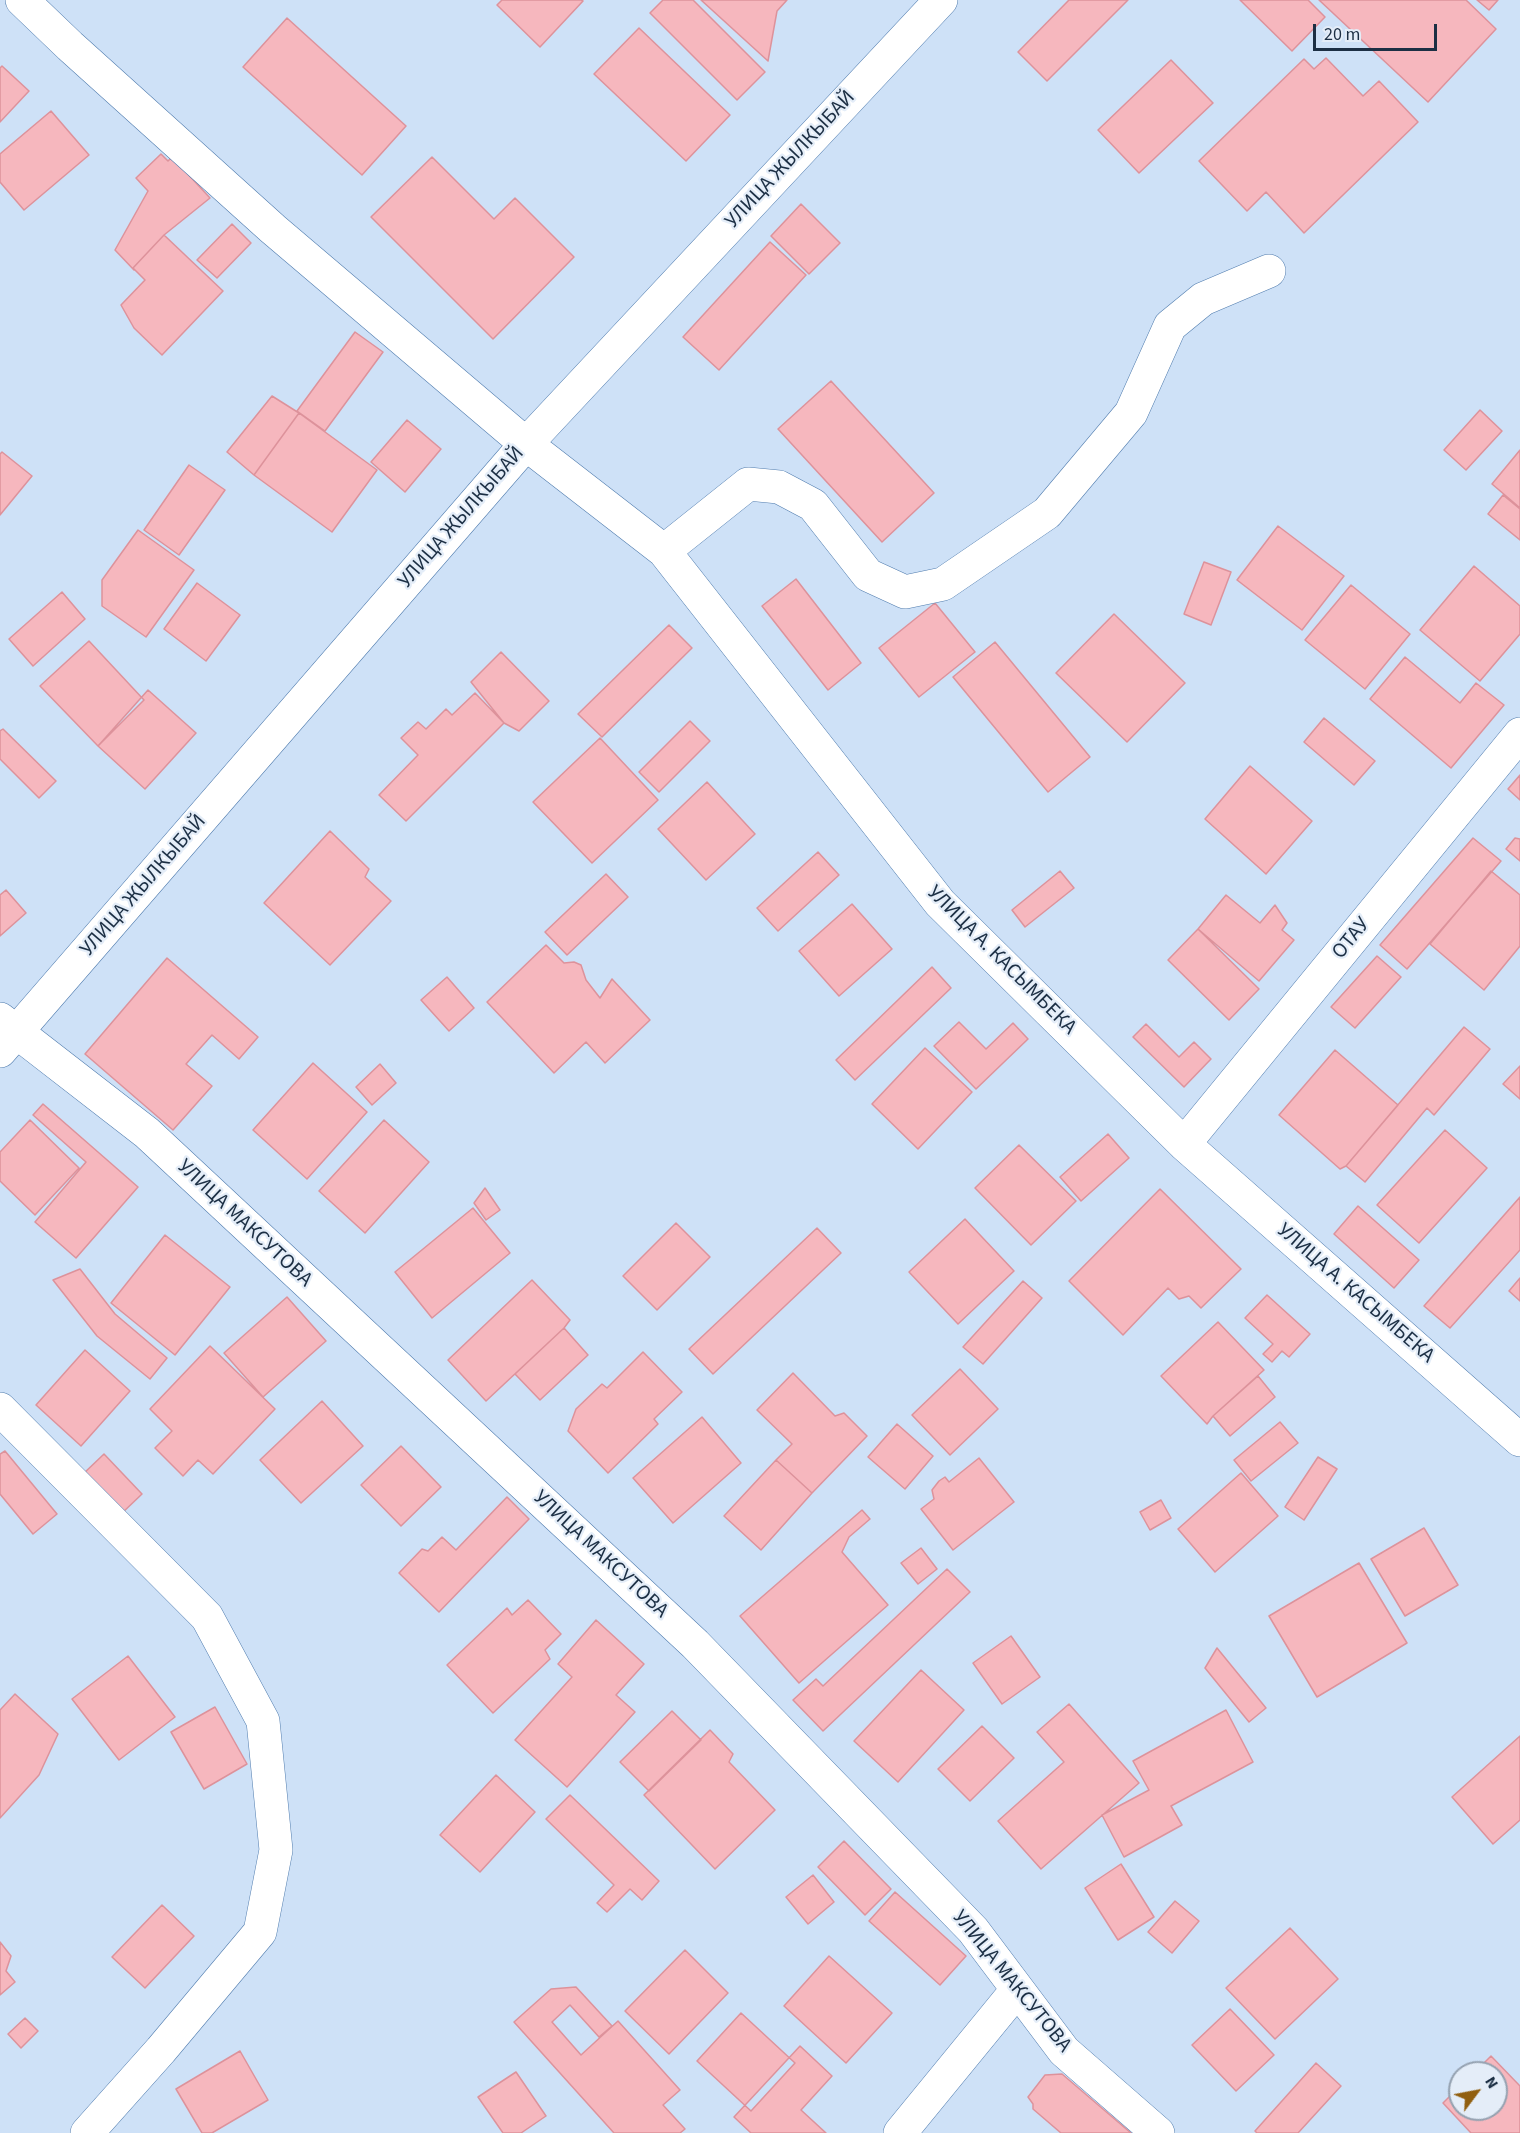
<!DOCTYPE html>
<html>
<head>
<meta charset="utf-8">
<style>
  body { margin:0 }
  #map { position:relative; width:1520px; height:2133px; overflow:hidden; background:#cee1f7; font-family:"Source Sans 3",sans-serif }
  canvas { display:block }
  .north { position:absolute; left:1448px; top:2061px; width:60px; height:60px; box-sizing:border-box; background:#e4edf8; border:2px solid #94a1b0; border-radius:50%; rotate:58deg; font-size:16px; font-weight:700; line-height:24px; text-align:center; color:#1c2f44 }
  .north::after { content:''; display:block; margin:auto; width:21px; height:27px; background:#915f0f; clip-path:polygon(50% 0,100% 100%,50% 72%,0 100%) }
  .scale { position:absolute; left:1313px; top:24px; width:124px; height:27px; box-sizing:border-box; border:3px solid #1c2f44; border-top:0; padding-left:8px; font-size:18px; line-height:21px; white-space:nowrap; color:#1c2f44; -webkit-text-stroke:4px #e4edf8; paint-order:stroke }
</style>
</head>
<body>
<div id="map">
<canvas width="1520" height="2133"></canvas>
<div class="north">N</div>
<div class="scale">20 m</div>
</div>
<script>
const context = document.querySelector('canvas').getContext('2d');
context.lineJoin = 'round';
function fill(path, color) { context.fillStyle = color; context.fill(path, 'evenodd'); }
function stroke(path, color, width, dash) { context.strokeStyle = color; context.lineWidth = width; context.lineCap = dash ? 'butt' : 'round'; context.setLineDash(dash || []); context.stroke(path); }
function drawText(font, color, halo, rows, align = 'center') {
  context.font = font + ' "Source Sans 3",sans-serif'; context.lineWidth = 4.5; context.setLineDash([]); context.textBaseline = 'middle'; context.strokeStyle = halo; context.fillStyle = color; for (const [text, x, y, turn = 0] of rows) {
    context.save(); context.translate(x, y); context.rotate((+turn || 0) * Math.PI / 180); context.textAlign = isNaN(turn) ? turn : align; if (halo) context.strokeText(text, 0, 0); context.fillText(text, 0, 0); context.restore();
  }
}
const building = new Path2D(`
  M502,0H581L583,1L540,47L497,5Z
  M663,0H693L765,72L737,100L650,13Z
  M701,0H787L777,11L768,61Z
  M1069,0H1128L1047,81L1018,52Z
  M1240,0H1308L1325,17L1292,51Z
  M1319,0H1466L1496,29L1428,102Z
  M1477,0H1498L1489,10Z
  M287,18L406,126L362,175L243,67Z
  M639,28L730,115L686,161L594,74Z
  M1326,58L1363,96L1379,81L1418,122L1304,233L1266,192L1247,211L1199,161L1304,59L1314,69Z
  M1171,60L1213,103L1139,173L1098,130Z
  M2,66L29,91L0,122V68Z
  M51,111L89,155L24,210L0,182V154Z
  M161,154L168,161L172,157L210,198L164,235L133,268L134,270L115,250L148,191L136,178Z
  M432,157L494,219L515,198L574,257L493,339L371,217Z
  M801,204L840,243L809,274L771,236Z
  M232,224L251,243L217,278L197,260Z
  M164,235L223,291L162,355L134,328L121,305L145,280L133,268Z
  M770,242L806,275L719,370L683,337Z
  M355,332L383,352L325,431L297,411Z
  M831,381L934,493L882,542L778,429Z
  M272,396L299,413L254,475L227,452Z
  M1480,410L1502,431L1466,470L1444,450Z
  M299,413L377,470L332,532L254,475Z
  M407,420L441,449L405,492L371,462Z
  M1520,450V508L1492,484Z
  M2,452L32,476L0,515V454Z
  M189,465L225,490L179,555L144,530Z
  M1503,495L1520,509V540L1488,514Z
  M1278,526L1344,576L1302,630L1237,580Z
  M138,530L194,570L146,637L102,606V580Z
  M1204,562L1231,572L1211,625L1184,614Z
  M1474,566L1520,606V634L1480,681L1420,630Z
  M796,579L861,663L828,690L762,606Z
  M197,583L240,615L206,661L164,629Z
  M1351,585L1410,634L1365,689L1305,640Z
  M62,592L85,619L33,666L9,639Z
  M935,603L975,652L919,697L879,648Z
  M1114,614L1185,683L1127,742L1056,673Z
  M669,625L692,648L602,737L578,714Z
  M89,641L144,700L98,746L40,686Z
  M995,642L1090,757L1048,792L953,677Z
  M501,652L549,701L519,731L504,723L471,682Z
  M1405,657L1460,703L1476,683L1504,705L1451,768L1370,699Z
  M148,690L196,733L145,789L98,746Z
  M475,693L504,723L406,821L379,795L418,755L401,738L418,722L426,729L446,709L452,715Z
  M1324,718L1375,761L1354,785L1304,742Z
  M690,721L710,741L659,792L639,772Z
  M3,729L56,781L39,798L0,759V731Z
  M600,738L658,800L592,863L533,802Z
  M1250,766L1312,821L1266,874L1205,819Z
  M1520,775V800L1508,789Z
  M707,782L755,834L706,880L658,829Z
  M330,831L369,869L365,877L391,901L330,965L264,903Z
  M1473,838L1501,861L1407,969L1380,945Z
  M1515,838L1520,839V861L1506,849Z
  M818,852L839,875L778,931L757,908Z
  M1060,871L1074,888L1025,927L1012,910Z
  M1491,871L1520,895V946L1484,990L1430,944Z
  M606,874L628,897L567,955L545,932Z
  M6,890L26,913L0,936V895Z
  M1226,895L1260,923L1275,905L1287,923L1282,930L1294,940L1259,981L1198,929Z
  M852,904L892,949L839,996L799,951Z
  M1198,929L1259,989L1229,1020L1168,960Z
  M546,945L564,963L574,962L581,965L586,980L600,998L612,979L650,1020L605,1063L586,1042L554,1073L487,1002Z
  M1377,956L1401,977L1355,1028L1331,1007Z
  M167,958L258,1037L239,1059L212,1035L186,1064L212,1086L173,1130L85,1054Z
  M932,967L951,988L855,1080L836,1060Z
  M447,977L474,1008L449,1031L421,1000Z
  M959,1022L986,1049L1013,1023L1028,1039L976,1089L934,1046Z
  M1146,1024L1179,1057L1194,1042L1211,1059L1184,1087L1133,1037Z
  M1464,1027L1490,1049L1434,1115L1427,1108L1365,1182L1346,1166Z
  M925,1048L972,1092L918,1149L872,1104Z
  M1335,1050L1398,1105L1346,1166L1340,1169L1279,1115Z
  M313,1063L367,1112L307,1179L253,1130Z
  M380,1064L396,1083L372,1105L356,1087Z
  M1520,1066V1099L1503,1084Z
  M43,1104L138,1187L76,1258L35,1222L86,1162L33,1115Z
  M30,1120L79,1168L35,1215L0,1181V1152Z
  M384,1120L429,1162L365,1233L319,1191Z
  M1445,1130L1487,1168L1419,1243L1377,1205Z
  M1108,1134L1129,1158L1081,1201L1060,1177Z
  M1019,1145L1076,1201L1031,1245L975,1188Z
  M485,1188L500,1210L486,1220L474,1203Z
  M1160,1189L1241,1269L1201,1308L1189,1296L1179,1299L1168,1288L1123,1335L1069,1281Z
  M1520,1197V1250L1450,1328L1424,1306Z
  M1358,1206L1419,1260L1394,1288L1334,1234Z
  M473,1208L510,1253L432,1318L395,1272Z
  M965,1219L1014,1271L958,1324L909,1272Z
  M676,1223L710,1257L657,1310L623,1276Z
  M817,1228L841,1253L713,1374L689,1349Z
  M165,1235L230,1287L175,1355L111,1303Z
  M80,1269L115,1314L167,1358L150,1379L97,1336L53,1280Z
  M1520,1278V1301L1509,1291Z
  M532,1280L570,1320L564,1328L486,1401L448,1360Z
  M1023,1281L1042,1298L983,1364L963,1347Z
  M1267,1295L1310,1334L1289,1357L1282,1351L1272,1362L1263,1354L1273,1344L1245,1318Z
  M287,1297L326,1341L263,1397L224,1353Z
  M1218,1322L1264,1370L1213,1416L1207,1424L1161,1376Z
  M564,1328L588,1355L540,1400L515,1374Z
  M210,1346L275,1409L213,1474L198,1460L183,1476L155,1448L172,1431L150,1409Z
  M85,1350L130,1391L81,1446L36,1405Z
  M643,1352L682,1392L654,1419L658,1424L608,1473L568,1431L576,1409L602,1384L607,1388Z
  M960,1369L998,1409L950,1455L912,1415Z
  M793,1373L835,1416L844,1413L867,1436L812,1493L776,1460L792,1444L757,1410Z
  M1258,1376L1275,1397L1230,1436L1213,1416Z
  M322,1401L363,1446L301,1503L260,1460Z
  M702,1417L741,1463L673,1523L633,1478Z
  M1280,1422L1298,1443L1251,1481L1234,1460Z
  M897,1424L933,1456L905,1489L868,1457Z
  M401,1446L441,1487L401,1526L361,1485Z
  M5,1451L57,1514L33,1534L0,1494V1454Z
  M104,1454L142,1494L120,1515L82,1475Z
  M1318,1457L1337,1469L1304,1520L1285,1507Z
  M979,1458L1014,1502L953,1550L921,1509L934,1499L932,1490L939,1481L945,1477L949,1482Z
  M776,1460L812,1493L761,1550L724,1516Z
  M1241,1473L1278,1516L1215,1572L1178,1529Z
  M507,1497L529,1519L439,1612L399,1573L422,1549L428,1551L442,1537L456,1550Z
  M1161,1500L1171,1518L1150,1530L1140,1512Z
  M862,1510L870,1519L849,1537L842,1552L888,1605L799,1683L740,1616Z
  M1424,1528L1458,1585L1405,1616L1371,1559Z
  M921,1548L937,1569L918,1584L901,1563Z
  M1359,1563L1407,1643L1317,1697L1269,1616Z
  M947,1569L970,1592L823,1731L793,1700L816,1679L823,1686Z
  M528,1600L561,1634L545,1650L550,1659L493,1713L447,1665L507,1608L512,1615Z
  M596,1620L644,1664L616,1695L635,1712L567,1787L515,1740L572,1677L558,1664Z
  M1011,1636L1040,1677L1002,1704L973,1663Z
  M1217,1648L1266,1708L1249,1722L1205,1668Z
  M128,1656L175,1717L119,1760L72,1699Z
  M921,1670L964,1710L898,1782L854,1741Z
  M15,1694L58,1734L39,1775L0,1818V1710Z
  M1069,1704L1139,1783L1041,1869L998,1821L1064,1762L1037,1732Z
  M215,1707L247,1764L204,1789L171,1732Z
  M1226,1710L1253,1762L1171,1806L1182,1825L1124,1857L1102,1815L1149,1790L1133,1761Z
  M672,1711L701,1740L649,1791L620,1762Z
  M982,1726L1014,1758L970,1801L938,1769Z
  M710,1730L733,1754L729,1762L775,1810L715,1869L644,1795Z
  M1520,1736V1820L1493,1844L1452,1797Z
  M496,1775L535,1812L480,1872L440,1835Z
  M570,1795L659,1881L642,1900L630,1889L607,1912L597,1903L614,1885L546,1819Z
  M844,1841L891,1889L865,1915L818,1867Z
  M1121,1864L1154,1917L1118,1940L1085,1888Z
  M813,1875L834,1902L808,1924L786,1897Z
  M895,1892L966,1956L940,1985L869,1921Z
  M1175,1901L1199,1921L1172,1953L1148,1932Z
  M162,1905L194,1936L145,1988L112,1957Z
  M1290,1928L1338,1979L1275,2039L1226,1988Z
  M0,1942L11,1956L6,1971L15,1982L0,1995Z
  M685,1950L728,1993L669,2054L625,2011Z
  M829,1956L892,2013L846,2063L784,2006Z
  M576,1987L612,2026L599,2037L570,2005L552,2022L581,2055L618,2021L680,2090L663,2105L685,2129L680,2133H614L514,2022L551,1989Z
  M1230,2009L1274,2055L1236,2091L1192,2045Z
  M741,2013L795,2063L751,2111L697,2061Z
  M25,2018L38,2031L21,2048L8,2034Z
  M800,2046L832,2076L801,2110L826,2133H751L734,2117Z
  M240,2051L268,2100L212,2133H202L176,2089Z
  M1491,2056L1520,2086V2133H1471L1443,2103L1460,2086V2109H1496V2073H1474Z
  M1316,2063L1341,2086L1298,2133H1257L1255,2131Z
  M516,2072L546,2116L521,2133H503L478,2097Z
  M1062,2074L1131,2133H1061L1033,2109V2104L1028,2097L1045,2075Z`);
fill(building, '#f6b7be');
stroke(building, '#dd929b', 1.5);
const minor = new Path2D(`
  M22,0L70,46L273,229L526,444L664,551L940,903L1184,1144L1520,1440
  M664,551L748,484L779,487L813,505L868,575L905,592L943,584L1047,513L1131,413L1170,326L1203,299L1269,271
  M0,1019L147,1133L695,1644L973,1930L1064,2051L1158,2133
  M0,1051L526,444L941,0
  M1184,1144L1520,734
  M0,1409L207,1617L263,1721L276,1850L260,1932L161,2050L87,2133
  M900,2133L1017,1990`);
stroke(minor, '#507cae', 34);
stroke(minor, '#fff', 33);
drawText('21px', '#1c2f44', '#e4edf8', [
  ["УЛИЦА ЖЫЛКЫБАЙ",791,160,-47],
  ["УЛИЦА ЖЫЛКЫБАЙ",462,518,-49],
  ["УЛИЦА ЖЫЛКЫБАЙ",144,886,-49],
  ["ОТАУ",1352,939,-51],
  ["УЛИЦА А. КАСЫМБЕКА",1001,961,45],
  ["УЛИЦА МАКСУТОВА",244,1224,43],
  ["УЛИЦА А. КАСЫМБЕКА",1355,1294,41],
  ["УЛИЦА МАКСУТОВА",600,1555,43],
  ["УЛИЦА МАКСУТОВА",1011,1982,51]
]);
</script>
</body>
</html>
